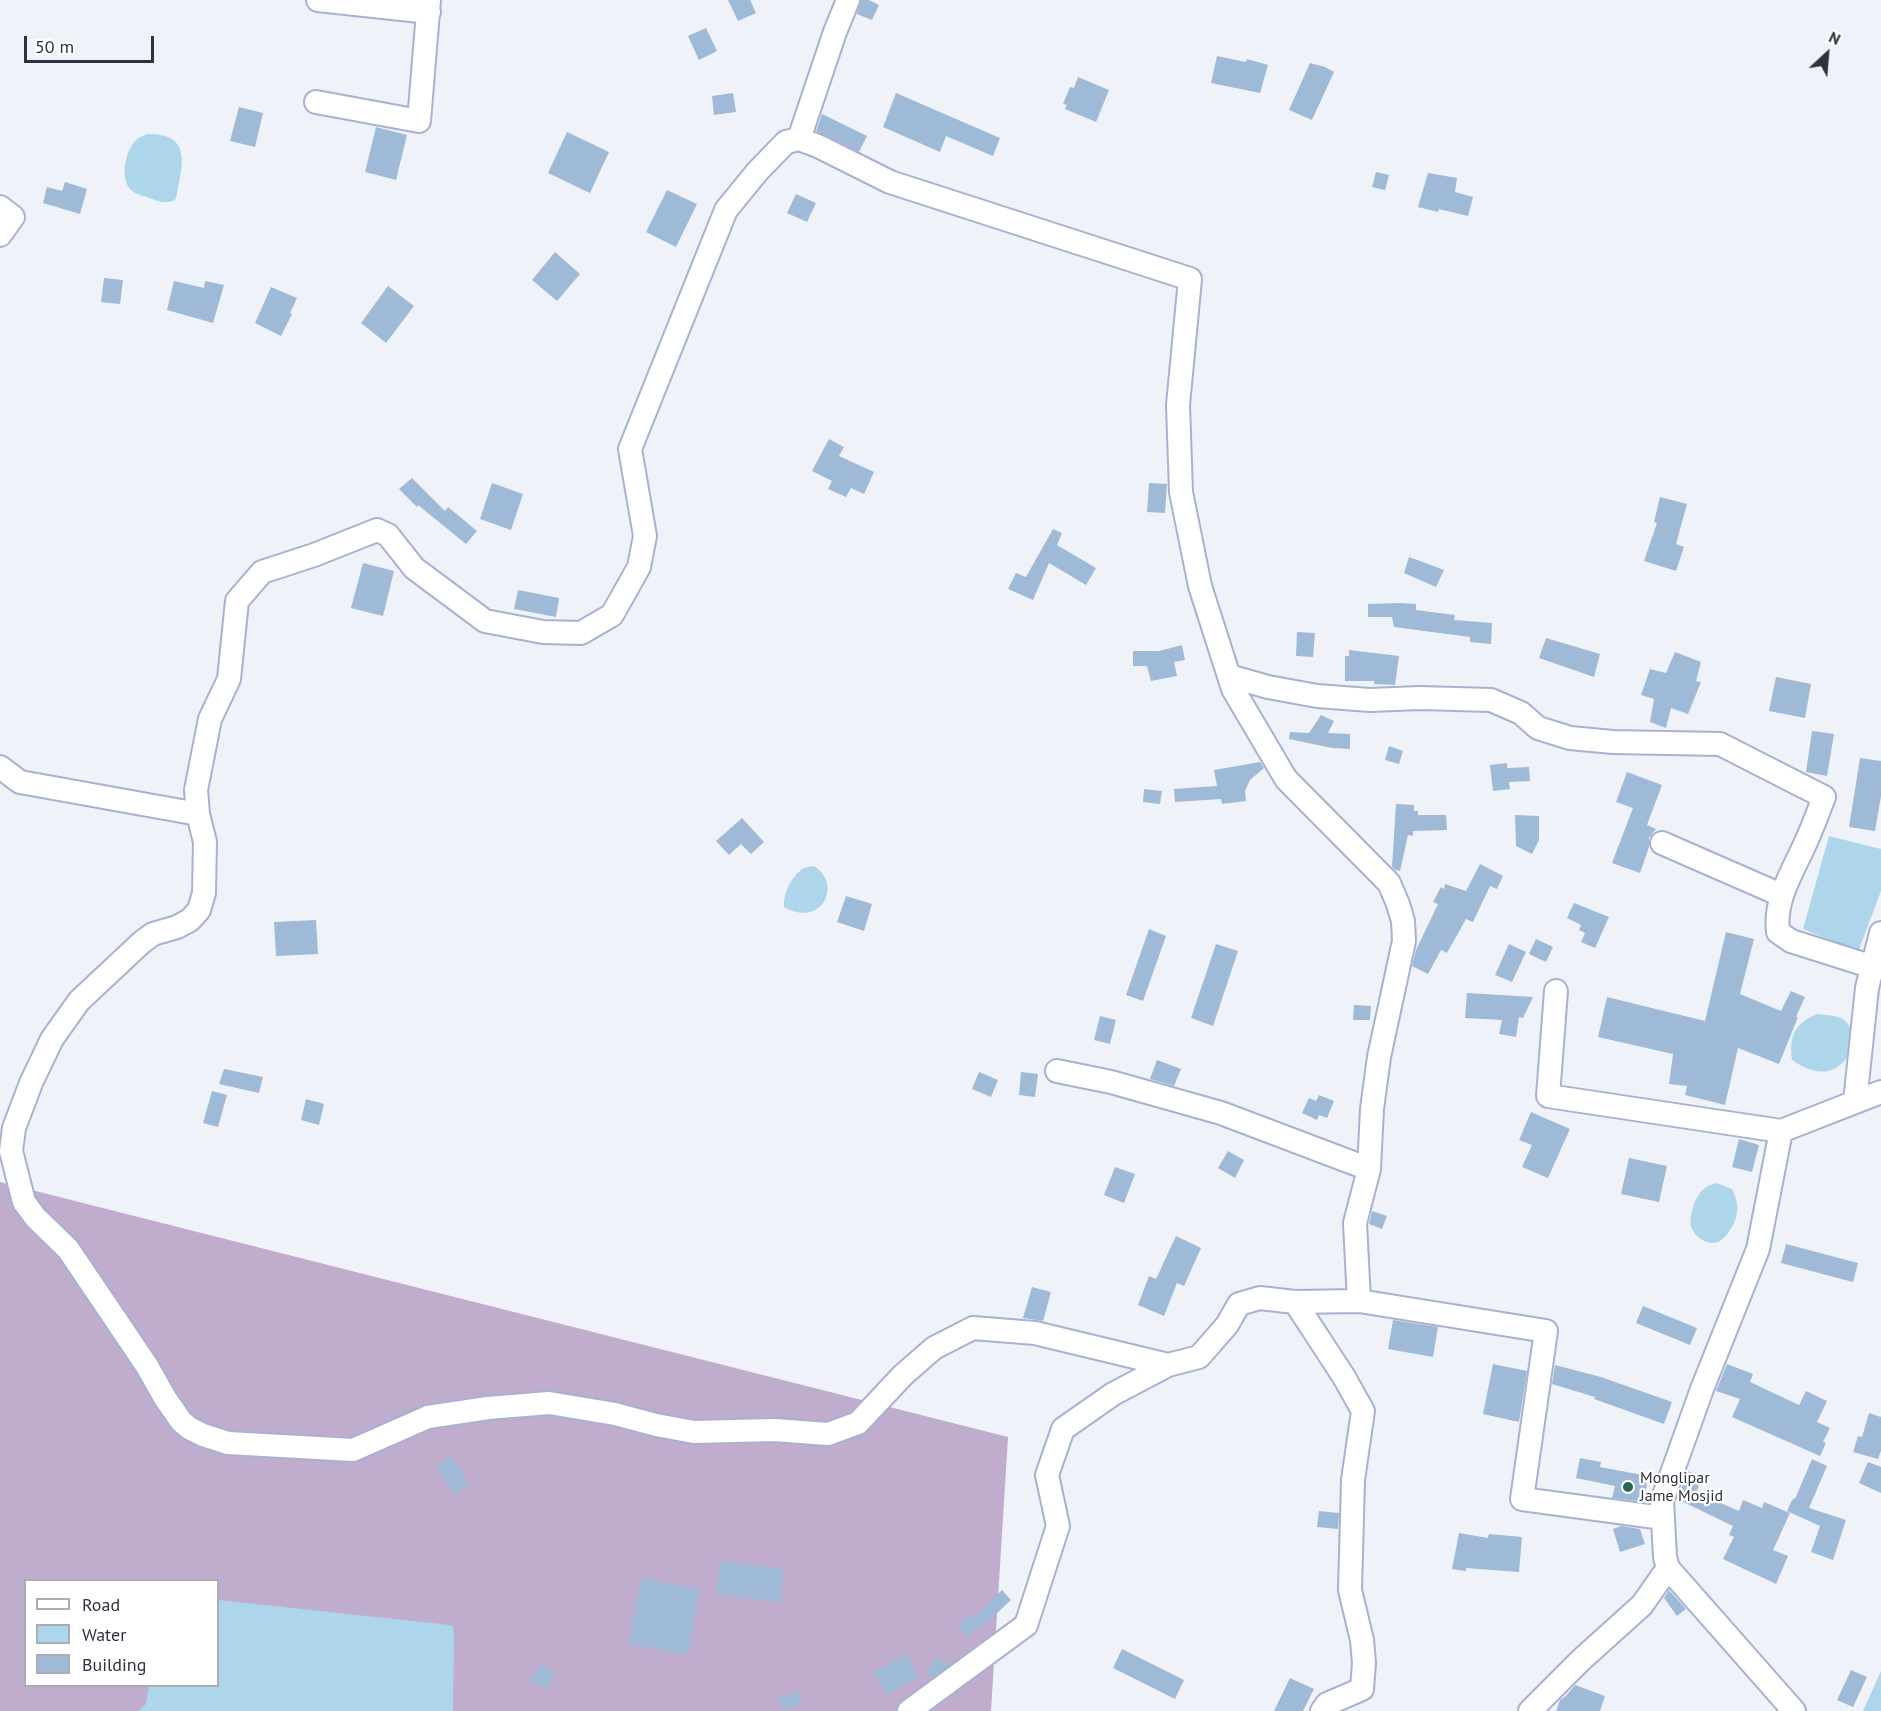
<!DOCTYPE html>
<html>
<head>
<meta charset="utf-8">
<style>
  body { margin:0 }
  #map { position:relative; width:1881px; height:1711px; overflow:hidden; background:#f0f2f9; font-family:"PT Sans",sans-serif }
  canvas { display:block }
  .legend { position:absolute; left:24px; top:1579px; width:195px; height:108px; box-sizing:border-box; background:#fff; border:2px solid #abadb2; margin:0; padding:8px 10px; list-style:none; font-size:18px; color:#2d323f }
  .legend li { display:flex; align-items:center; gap:12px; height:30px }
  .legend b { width:30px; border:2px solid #abadb2 }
  .north { position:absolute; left:1797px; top:24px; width:60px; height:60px; -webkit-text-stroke:4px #fff; paint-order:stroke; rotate:26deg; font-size:16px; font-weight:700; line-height:24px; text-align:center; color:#2d323f }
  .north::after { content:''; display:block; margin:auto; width:21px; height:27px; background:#2d323f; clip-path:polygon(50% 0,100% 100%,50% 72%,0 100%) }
  .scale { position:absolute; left:24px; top:36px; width:130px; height:27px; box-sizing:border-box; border:3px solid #2d323f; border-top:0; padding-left:8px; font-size:18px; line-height:21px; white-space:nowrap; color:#2d323f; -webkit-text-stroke:4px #fff; paint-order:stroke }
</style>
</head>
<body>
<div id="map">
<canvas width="1881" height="1711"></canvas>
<ul class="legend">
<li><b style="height:8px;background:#fff"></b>Road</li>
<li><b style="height:16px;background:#aed6ea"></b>Water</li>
<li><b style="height:16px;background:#9fbad6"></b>Building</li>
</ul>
<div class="north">N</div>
<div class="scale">50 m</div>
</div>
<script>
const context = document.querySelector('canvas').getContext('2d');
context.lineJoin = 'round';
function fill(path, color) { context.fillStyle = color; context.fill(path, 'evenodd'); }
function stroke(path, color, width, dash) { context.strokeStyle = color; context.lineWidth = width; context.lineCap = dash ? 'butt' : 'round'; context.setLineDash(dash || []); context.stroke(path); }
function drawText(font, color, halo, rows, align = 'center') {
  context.font = font + ' "PT Sans",sans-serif'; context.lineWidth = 4.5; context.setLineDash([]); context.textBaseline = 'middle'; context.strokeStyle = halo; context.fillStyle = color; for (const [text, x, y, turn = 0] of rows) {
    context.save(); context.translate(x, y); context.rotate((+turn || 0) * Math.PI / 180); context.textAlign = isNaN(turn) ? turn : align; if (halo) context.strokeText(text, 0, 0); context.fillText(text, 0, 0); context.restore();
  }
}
fill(new Path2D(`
  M0,1182L1008,1437L991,1711H0ZM26,1580H218V1686H26Z`), '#c0accd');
fill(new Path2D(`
  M148,134C193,134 182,165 177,195L175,200C165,204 161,202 152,199C145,196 136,195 130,189C120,177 125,151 136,140C139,137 143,136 148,134Z
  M1829,836L1881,849V891L1858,952L1803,929Z
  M814,866C843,884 822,929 784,907C783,895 790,879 800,871C803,867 809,867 814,866Z
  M1817,1014C1825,1015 1834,1015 1841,1018C1868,1031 1845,1098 1792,1060C1789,1036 1794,1024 1817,1014Z
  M1717,1183L1732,1189C1740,1204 1739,1219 1728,1233C1726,1236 1721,1241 1718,1242C1707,1246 1695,1237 1691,1227C1689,1221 1692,1210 1694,1204C1699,1192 1704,1186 1717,1183Z
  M218,1600L450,1625L453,1627L454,1634L453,1711H138L146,1704L149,1686H218Z
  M1881,1671V1711H1863Z`), '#aed6ea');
fill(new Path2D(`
  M728,0H750L756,13L738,21Z
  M861,0H869L879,5L872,20L857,14Z
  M706,28L717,51L699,60L688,36Z
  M1217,56L1246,62L1247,59L1268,65L1260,93L1211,83Z
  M1310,63L1325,67L1334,72L1312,120L1289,110Z
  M1078,77L1109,90L1096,122L1065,109L1067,105L1063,104L1070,87L1074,88Z
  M733,93L736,112L714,115L712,96Z
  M896,93L1000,138L993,156L946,136L940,152L883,127Z
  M239,107L263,113L255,147L230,141Z
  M822,114L867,136L859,152L816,131Z
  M376,127L407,135L396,180L365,172Z
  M567,132L609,152L590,193L548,173Z
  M1376,172L1389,175L1385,190L1372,187Z
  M1428,173L1457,178L1455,192L1473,197L1468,216L1439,209L1438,212L1418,207Z
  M65,182L87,189L80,214L43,203L47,187L62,191Z
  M667,190L697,204L676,247L646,232Z
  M796,194L816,203L807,222L787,213Z
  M555,252L580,274L557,301L532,280Z
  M104,278L123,280L120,304L101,302Z
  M174,281L204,288L205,281L224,285L213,323L167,310Z
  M388,286L414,306L386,343L361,323Z
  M271,287L297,298L290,313L292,314L281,336L255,323Z
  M829,439L844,447L839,456L874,472L864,494L851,488L846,497L828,489L832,481L812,471Z
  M412,478L445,511L448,507L477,531L466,544L418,505L417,507L399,489Z
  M492,483L523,494L511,530L480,519Z
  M1149,483L1167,484L1165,513L1147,512Z
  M1660,497L1687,504L1676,544L1684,547L1676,571L1644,561L1657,523L1654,522Z
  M1053,529L1062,533L1057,545L1096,568L1086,585L1049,563L1033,600L1008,589L1016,573L1026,577Z
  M1409,557L1444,570L1436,587L1404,573Z
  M363,563L394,571L383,616L351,608Z
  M518,590L559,598L556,617L514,609Z
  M1400,603L1416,604V610L1455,615L1454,620L1492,623L1491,644L1470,642V637L1394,627L1392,617H1368V604Z
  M1297,632L1315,633L1313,657L1296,656Z
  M1546,638L1600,654L1594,677L1539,658Z
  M1182,645L1185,660L1174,662L1177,676L1151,681L1147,666H1133V651H1159Z
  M1349,650L1399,656L1395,685L1374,684V681H1345V656H1349Z
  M1675,652L1701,662L1696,681L1701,682L1688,714L1671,708L1666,728L1650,722L1654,699L1641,695L1650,669L1666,673Z
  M1776,677L1811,684L1805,718L1769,711Z
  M1321,715L1334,721L1328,733L1350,734V749L1332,748L1289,739L1290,732L1309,733Z
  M1812,731L1834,734L1827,776L1806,772Z
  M1389,746L1403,751L1399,764L1385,760Z
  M1860,758L1881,761V796L1875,831L1849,827Z
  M1260,762L1264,768L1250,780L1245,791L1246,801L1222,804L1221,799L1175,802L1174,789L1217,786L1214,770Z
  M1507,763V768L1529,767L1530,781L1509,782L1510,789L1493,791L1490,765Z
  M1627,772L1662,785L1647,825L1656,829L1649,838V847L1640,873L1612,863L1633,808L1616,802Z
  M1144,789L1162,791L1160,804L1143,802Z
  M1396,804L1414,805V811H1418V815H1446L1447,830L1413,831V836L1408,835L1400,871L1395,870L1392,867Z
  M1515,815L1539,816V840L1532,854L1516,846Z
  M742,818L764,842L751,854L741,844L729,855L716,841Z
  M1480,864L1503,876L1497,889L1490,886L1473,922L1466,919L1447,953L1441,950L1428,974L1412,966L1416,950L1438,904L1433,902L1441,887L1444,889L1445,884L1466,891Z
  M846,896L872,904L864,931L837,922Z
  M1574,903L1609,917L1595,948L1581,942L1585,933L1579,930L1581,925L1567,918Z
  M316,920L318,954L276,956L274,922Z
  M1149,929L1166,936L1143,1001L1126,995Z
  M1726,932L1754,939L1740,994L1781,1011L1791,991L1805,997L1796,1017H1798L1779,1064L1738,1048L1725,1105L1685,1095L1687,1086L1669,1084L1673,1054L1598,1037L1607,997L1705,1021Z
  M1536,939L1553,947L1546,962L1529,954Z
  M1216,944L1238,951L1213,1026L1191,1018Z
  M1509,944L1526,952L1512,982L1495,975Z
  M1467,993L1533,997L1523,1018L1519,1017L1516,1037L1499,1034L1502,1020L1465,1018Z
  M1354,1005L1371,1006L1370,1020H1353Z
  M1100,1016L1116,1020L1110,1044L1094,1040Z
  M1157,1060L1181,1069L1174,1086L1150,1079Z
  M224,1069L263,1077L259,1093L219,1084Z
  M979,1072L998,1080L991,1097L972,1089Z
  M1021,1072L1038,1074L1035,1097L1019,1095Z
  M212,1091L227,1095L218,1127L203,1123Z
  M1319,1095L1334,1101L1327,1118L1319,1115L1317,1120L1302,1113L1309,1098L1316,1101Z
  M306,1099L324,1104L319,1125L301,1120Z
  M1531,1112L1570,1129L1548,1178L1522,1167L1532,1145L1519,1140Z
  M1739,1139L1759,1145L1752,1172L1732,1167Z
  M1228,1151L1244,1160L1235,1178L1218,1168Z
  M1629,1158L1667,1166L1659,1202L1621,1194Z
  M1115,1167L1135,1174L1124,1203L1104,1195Z
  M1372,1211L1387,1216L1382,1229L1369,1224Z
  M1176,1236L1201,1248L1184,1286L1177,1283L1164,1316L1138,1305L1149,1276L1156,1279Z
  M1786,1244L1858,1263L1853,1282L1781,1263Z
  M1032,1287L1051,1292L1043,1321L1023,1318Z
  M1643,1306L1697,1328L1690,1345L1636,1323Z
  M1393,1320L1438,1327L1433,1357L1388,1349Z
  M1493,1364L1527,1371L1519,1422L1483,1414Z
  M1727,1364L1753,1374L1750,1382L1799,1405L1806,1391L1827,1401L1817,1422L1830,1428L1823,1442L1826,1443L1820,1456L1732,1417L1740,1399L1716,1391Z
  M1555,1365L1601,1377L1672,1402L1664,1424L1594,1399L1595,1397L1552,1384Z
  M1869,1413L1881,1417V1451L1878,1459L1853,1452L1858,1436L1862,1437Z
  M452,1457L469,1485L453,1494L436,1466Z
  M1580,1458L1601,1462L1600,1467L1648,1476L1644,1502L1612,1498L1615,1486L1576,1478Z
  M1812,1459L1827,1466L1809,1508L1846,1520L1833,1560L1811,1552L1820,1526L1787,1511L1791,1502L1794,1498L1795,1499Z
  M1868,1462L1881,1467V1493L1859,1483Z
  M1688,1471L1703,1478L1696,1492L1739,1511L1743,1500L1762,1508L1764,1502L1790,1513L1773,1550L1788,1556L1776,1584L1723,1559L1734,1537L1729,1535L1733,1526L1677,1499Z
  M1319,1511L1339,1513L1338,1529L1317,1527Z
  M1621,1526L1640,1529L1645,1544L1620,1552L1613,1529Z
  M1459,1533L1488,1538L1489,1534L1522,1537L1519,1572L1466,1568V1571L1452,1569Z
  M720,1561L784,1569L780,1602L716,1594Z
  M641,1578L700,1589L688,1655L629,1644Z
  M1002,1590L1011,1600L980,1629L976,1626L971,1637L958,1631L966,1614L973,1618Z
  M1669,1590L1686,1609L1677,1616L1664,1598Z
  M1122,1649L1184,1680L1175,1699L1113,1668Z
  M906,1654L919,1677L886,1695L874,1672Z
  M935,1658L949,1665L932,1677L927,1675Z
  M539,1665L555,1673L547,1689L531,1682Z
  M1851,1670L1867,1677L1853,1707L1837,1700Z
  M1290,1678L1314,1689L1303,1711H1274Z
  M1575,1685L1605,1696L1600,1711H1556L1560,1700L1566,1696Z
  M799,1692L802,1704L782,1710L779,1697Z`), '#9fbad6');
const minor = new Path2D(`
  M318,0L429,12
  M316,102L419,121L429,0
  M799,139L835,32L848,0
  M0,207L13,217L0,235
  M1229,676L1268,687L1317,696L1370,700L1420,698L1491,700L1521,713L1538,728L1570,738L1613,742L1720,744L1824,797C1818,813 1812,829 1805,844C1792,873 1774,900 1778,932L1791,941L1873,967
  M0,767L20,782L198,814
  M1662,843L1781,895
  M1556,991L1548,1096L1781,1131
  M1057,1071L1111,1082L1221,1113L1369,1169
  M1855,1102L1867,988L1881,933
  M1359,1301L1295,1302L1260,1298L1239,1304L1227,1325L1199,1357L1168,1365L1035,1333L973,1328L934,1348L903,1375L858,1423L828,1434L774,1430L694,1432L656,1425L615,1414L549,1403L488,1408L428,1417L353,1450L228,1443L203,1435L189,1428L181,1421L165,1398L147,1366L68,1249L36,1218L24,1202L11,1151L14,1128L31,1083L52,1039L79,1001L142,942L153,934L177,927L190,920L199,910L204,893L205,842L198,814L196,790L210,719L229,679L237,601L262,572L314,555L377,530L388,535L414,568L485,621L543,632L581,633L612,615L639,567L645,536L630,449L726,210L757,172L786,142L799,139L818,146L890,182L1190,279L1178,405L1181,492L1200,586L1233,689L1286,779L1389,883L1398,904L1403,921L1404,941L1379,1057L1372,1109L1369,1169L1355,1223L1359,1301L1546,1331L1522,1499L1663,1518
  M1295,1302L1344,1377L1363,1411L1353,1480L1350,1590L1362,1640L1364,1663L1362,1689L1327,1704L1322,1711
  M909,1711L1026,1625L1058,1526L1047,1475L1063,1429L1113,1394L1168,1365
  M1530,1711L1581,1660L1642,1605L1668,1568
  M1794,1711L1668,1568L1665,1557L1662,1501L1702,1389L1758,1249L1781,1131L1881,1092`);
stroke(minor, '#a7b2d2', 26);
stroke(minor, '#fff', 22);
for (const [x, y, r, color] of [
  [1628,1487,6,"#2a654f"]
]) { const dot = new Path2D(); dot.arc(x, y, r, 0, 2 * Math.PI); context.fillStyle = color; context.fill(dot); stroke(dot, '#fff', 2); }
drawText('16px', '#2d323f', '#fff', [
  ["Monglipar",1640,1478],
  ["Jame Mosjid",1640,1496]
], 'left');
</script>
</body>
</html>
